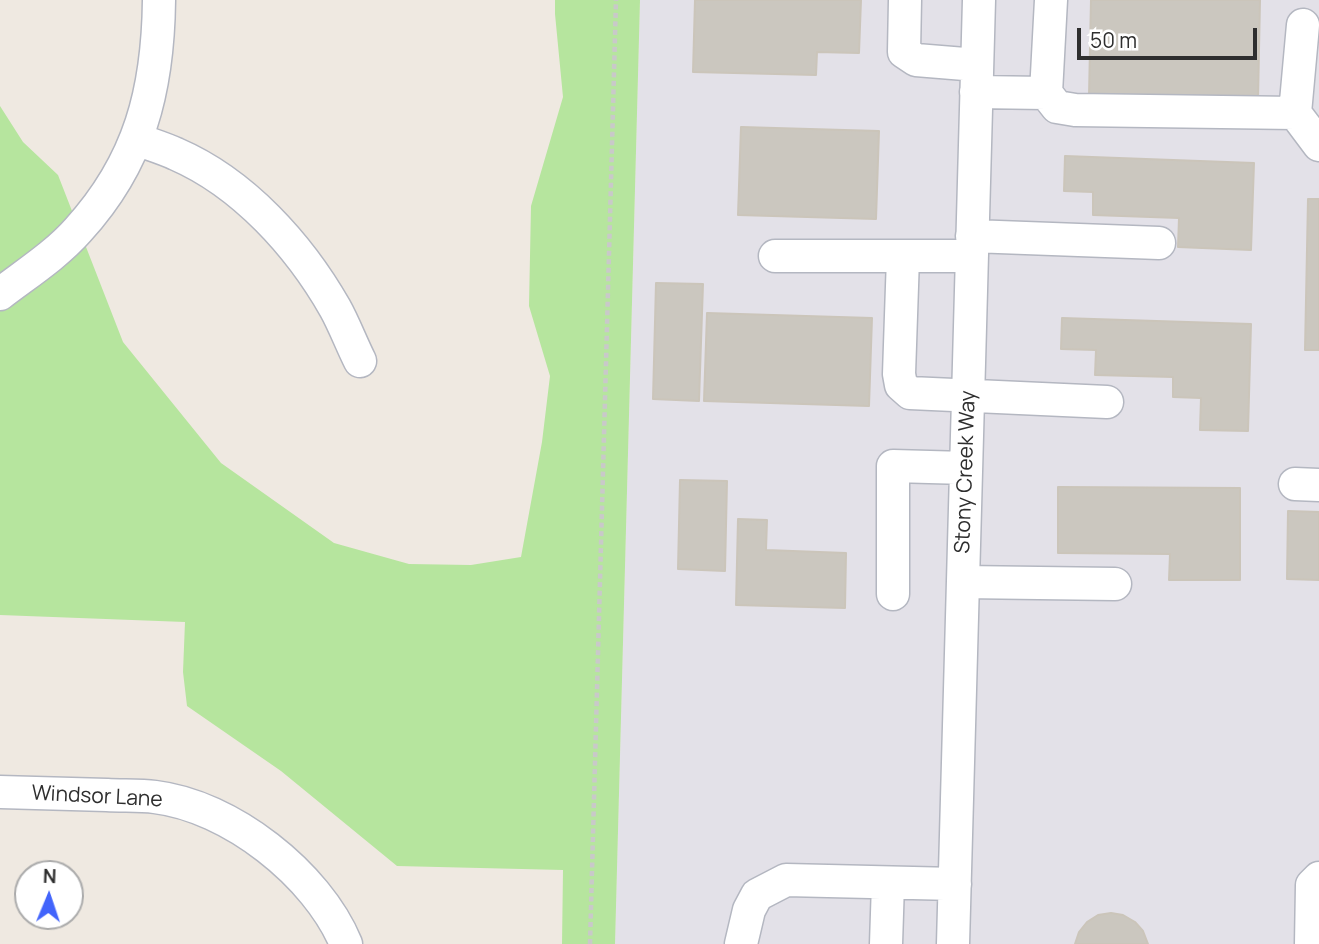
<!DOCTYPE html>
<html>
<head>
<meta charset="utf-8">
<style>
  body { margin:0 }
  #map { position:relative; width:1319px; height:944px; overflow:hidden; background:#efe9e1; font-family:Manrope,sans-serif }
  canvas { display:block }
  .north { position:absolute; left:14px; top:860px; width:70px; height:70px; box-sizing:border-box; background:#fff; border:2px solid #ababab; border-radius:50%; rotate:2deg; font-size:19px; font-weight:700; line-height:28px; text-align:center; color:#2e2e2e }
  .north::after { content:''; display:block; margin:auto; width:24px; height:32px; background:#4264fb; clip-path:polygon(50% 0,100% 100%,50% 72%,0 100%) }
  .scale { position:absolute; left:1077px; top:28px; width:180px; height:32px; box-sizing:border-box; border:4px solid #2e2e2e; border-top:0; padding-left:9px; font-size:21px; line-height:24px; white-space:nowrap; color:#2e2e2e; -webkit-text-stroke:5px #fff; paint-order:stroke }
</style>
</head>
<body>
<div id="map">
<canvas width="1319" height="944"></canvas>
<div class="north">N</div>
<div class="scale">50 m</div>
</div>
<script>
const context = document.querySelector('canvas').getContext('2d');
context.lineJoin = 'round';
function fill(path, color) { context.fillStyle = color; context.fill(path, 'evenodd'); }
function stroke(path, color, width, dash) { context.strokeStyle = color; context.lineWidth = width; context.lineCap = dash ? 'butt' : 'round'; context.setLineDash(dash || []); context.stroke(path); }
function drawText(font, color, halo, rows, align = 'center') {
  context.font = font + ' Manrope,sans-serif'; context.lineWidth = 5; context.setLineDash([]); context.textBaseline = 'middle'; context.strokeStyle = halo; context.fillStyle = color; for (const [text, x, y, turn = 0] of rows) {
    context.save(); context.translate(x, y); context.rotate((+turn || 0) * Math.PI / 180); context.textAlign = isNaN(turn) ? turn : align; if (halo) context.strokeText(text, 0, 0); context.fillText(text, 0, 0); context.restore();
  }
}
fill(new Path2D(`
  M640,0H1319V944H615Z`), '#e3e1e8');
fill(new Path2D(`
  M555,0H640L615,944H562L563,870L397,866L281,771L187,706L183,672L185,622L0,615V106L23,142L58,175L123,342L221,463L334,543L409,564L471,565L521,557L542,442L550,376L529,306L531,206L563,97L555,14Z`), '#b6e59e');
const building = new Path2D(`
  M695,0H861L859,53L817,52L816,75L693,72Z
  M1091,0H1260L1258,100L1089,96Z
  M741,127L879,131L876,219L738,215Z
  M1065,156L1254,163L1251,250L1178,247L1179,218L1093,215V192L1064,191Z
  M1308,199H1319V350H1305Z
  M656,283L703,284L699,401L653,399Z
  M707,313L872,318L869,406L704,401Z
  M1062,318L1251,324L1248,431L1200,430L1201,398L1173,397V377L1095,375L1096,350L1061,349Z
  M680,480L727,481L725,571L678,569Z
  M1058,487L1240,488V580H1169L1170,554L1058,553Z
  M1288,511L1319,512V580L1287,579Z
  M738,519L767,520L766,550L846,553L845,608L736,605Z
  M1111,913L1123,915L1135,922L1143,931L1148,944H1075L1079,932L1087,922L1098,915Z`);
fill(building, '#cbc7bf');
stroke(building, '#cbc5ba', 2);
const minor = new Path2D(`
  M905,0L904,52L916,60L977,65
  M976,92L1046,93L1051,0
  M1046,93L1057,107L1075,110L1295,113L1303,25
  M1295,113L1319,145
  M136,139C149,144 163,148 176,154C243,183 299,245 335,308C344,324 351,343 360,361
  M972,236L1159,243
  M775,256H972
  M903,257L899,374L901,385L910,393L1107,402
  M0,294C26,274 56,255 78,230C140,162 158,90 159,0
  M1295,484L1319,485
  M963,582L1115,584
  M893,594V466L966,468
  M0,792C36,793 71,794 107,795C122,796 139,795 155,797C230,806 317,874 346,944
  M741,944L749,910L757,895L786,880L955,884
  M886,944L888,883
  M953,944L979,0
  M1311,944L1312,885L1319,878`);
stroke(minor, '#b4b7c1', 35);
stroke(new Path2D(`
  M590,944L616,0`), '#c9c9c9', 4.5, [5, 3.5]);
stroke(minor, '#fff', 32);
drawText('21px', '#2e2e2e', '#fff', [
  ["Stony Creek Way",966,472,-88],
  ["Windsor Lane",97,797,3]
]);
</script>
</body>
</html>
